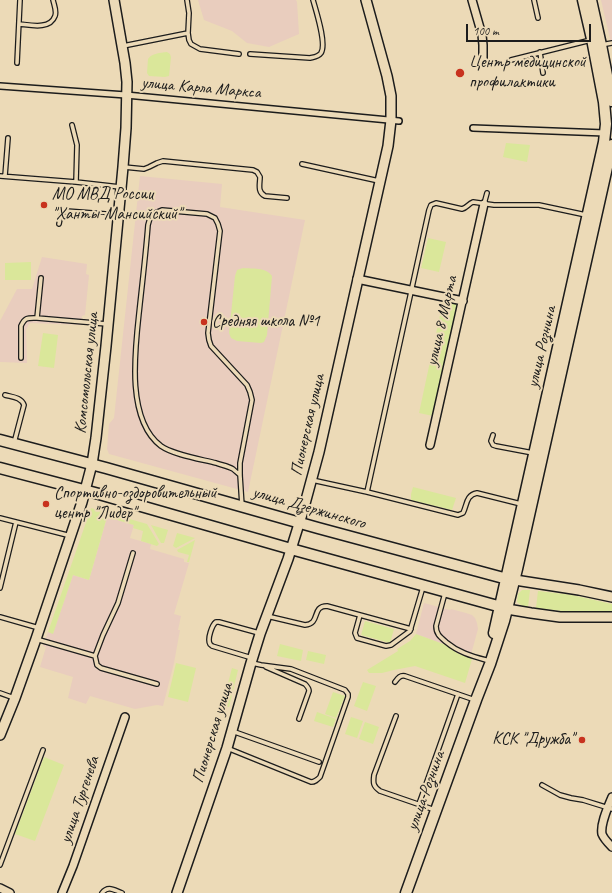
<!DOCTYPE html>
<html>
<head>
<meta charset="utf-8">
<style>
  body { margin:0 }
  #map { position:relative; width:612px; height:893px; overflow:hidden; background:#ecdab7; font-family:Caveat,sans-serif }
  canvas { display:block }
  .scale { position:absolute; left:466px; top:24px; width:125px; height:18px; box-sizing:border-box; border:2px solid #1c1c1c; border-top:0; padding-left:5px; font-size:12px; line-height:14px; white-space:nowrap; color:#1c1c1c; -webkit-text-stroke:3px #ecdab7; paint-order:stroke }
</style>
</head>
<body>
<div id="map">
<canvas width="612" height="893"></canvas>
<div class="scale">100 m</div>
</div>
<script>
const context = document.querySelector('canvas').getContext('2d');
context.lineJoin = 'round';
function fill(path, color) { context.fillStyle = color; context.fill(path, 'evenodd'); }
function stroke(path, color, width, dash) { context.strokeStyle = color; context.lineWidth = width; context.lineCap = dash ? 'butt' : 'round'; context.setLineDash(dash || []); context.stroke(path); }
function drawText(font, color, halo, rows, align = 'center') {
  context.font = font + ' Caveat,sans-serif'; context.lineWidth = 4; context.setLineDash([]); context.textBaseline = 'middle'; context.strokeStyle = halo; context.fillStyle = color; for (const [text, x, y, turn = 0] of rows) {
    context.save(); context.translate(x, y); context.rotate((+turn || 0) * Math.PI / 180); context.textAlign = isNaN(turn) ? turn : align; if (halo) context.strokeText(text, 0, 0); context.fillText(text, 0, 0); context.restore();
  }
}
fill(new Path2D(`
  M198,0H296L297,2L299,34L269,47L247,43L232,31L204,20Z
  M601,0H612V47L611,43Z
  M140,176L222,184L220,207L305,220L248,492L109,454L107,449L109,424L114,418Z
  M42,257L87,264L86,274L89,275L85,315L82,316L81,325L31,323L29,324L26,330L27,363L0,362V321L17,289H32Z
  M107,517L134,525L130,538L151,544L150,549L184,559V562L189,563L174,614L181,616L178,630H180L174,663L163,706L157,705L135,709L90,696L86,704L68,698L73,677L40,667L46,647L43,646L48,632L53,633L73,575L89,580Z
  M424,603L450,610L451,609L466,613L472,615L475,618L477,623L478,629L470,658L457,653L446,645L416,634Z`), '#e9cdbe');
fill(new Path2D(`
  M167,52L170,54L171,57L169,76L165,77L149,76L147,73L148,59C152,53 160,53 167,52Z
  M506,143L530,145L527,162L503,157Z
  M428,238L446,242L439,272L421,268Z
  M31,262V280H5V263Z
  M243,268C252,269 266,267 272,276L267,335L264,342L261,343L237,341L231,338L229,333L235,276L237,270Z
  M443,301L458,305L433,416L419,413Z
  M43,333L58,335L54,368L38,366Z
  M413,487L456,498L452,510L411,500V494Z
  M91,508L147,524L159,544L157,546L141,541L143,531L133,528L134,525L107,517L89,580L73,575L53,634L48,632Z
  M151,525L168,530L164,543H161Z
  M177,533L195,538L176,548L173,546Z
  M195,540L189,562H187L189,555L178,552L177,550Z
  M522,590H530L528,607L522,606L517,602L518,594Z
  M538,591L572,595L612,604V611H562L536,608Z
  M365,621L394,629L390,643L361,635Z
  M416,634L446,645L457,653L472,659L465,683L415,666L394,670L382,673H369L367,670L398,651L397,649L410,641Z
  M280,644L303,650L301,661L277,656Z
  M308,651L326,655L324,664L306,660Z
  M176,663L196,668L188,702L168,697Z
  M232,668L238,670L229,707L222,706Z
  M363,682L376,686L367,711L354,706Z
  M333,692L345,696L336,718L325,714Z
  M317,712L336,719L333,727L314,721Z
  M351,717L363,721L357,738L345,734Z
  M365,722L379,727L373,744L359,739Z
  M44,757L64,765L35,841L15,834Z`), '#dae79a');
const service = new Path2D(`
  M187,0L189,13L188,33L189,40L191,44L200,49L239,54
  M534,0L538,18
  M19,24C30,25 50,30 55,16C57,11 54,5 53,0
  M601,45L612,43
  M123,46L188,33
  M540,52L543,73
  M250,54L310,58C314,57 318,57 321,53C327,44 316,11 313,0
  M511,60L591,40
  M17,63L20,0
  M72,125L77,145L76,182
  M302,164L379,181
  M124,167L144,169L149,167L157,163L163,161L253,170L257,172L260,177C260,184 257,192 265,196L287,198
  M0,176L76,182L120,187
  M5,176L8,138
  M484,204L487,193
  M59,224C60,219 60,214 66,211L119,215
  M37,318L41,278
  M21,358V326C25,317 28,318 37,318L107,324
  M5,395C12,397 21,397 24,405L14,443
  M493,435L491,441L493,445L496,446L533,453
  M240,475C238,473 235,471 233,469C228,466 221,465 216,463C200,459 174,455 161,446C124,418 136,343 140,304C143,277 146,251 148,225L150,218L155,213L162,210L207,214L215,218L218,224L220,231L208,333L209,340L211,346L247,385L250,392L252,400L240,463V475L242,506
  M312,480L367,492L429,210L431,205L436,203L462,209C467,208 468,204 473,202L494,205H539L586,215
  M367,492L458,515L463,513C467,505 466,495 477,493L521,504
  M0,518L71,536
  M0,588L16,522
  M445,593L436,626C436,634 440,637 446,642C458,652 471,656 486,660
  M360,615L355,633L357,638L386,646L391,645L410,631L423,587
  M267,616L305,625C321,624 311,606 327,606L411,629
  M0,617L39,628
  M36,639L95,656L103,635L118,603L133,553
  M95,656L97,665L101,668L157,684
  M252,658L212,646C212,645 210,645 210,644C207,639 212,625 216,622H219L259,633
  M266,667L305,684C307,686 309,688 309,691L299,719
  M395,682C398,678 400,675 405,676L475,700
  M0,693L14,698
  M396,716L374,775C373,783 373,786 380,791L435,810
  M232,731L319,762
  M227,748L311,782C315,782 317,780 320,777L348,697V694L345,690L291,669L261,665L252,663
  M542,785L560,795L571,798L583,800L612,809
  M419,804L458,694
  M0,865L43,750
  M102,893C108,885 114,890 122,893`);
const pedestrian = new Path2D(`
  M0,86L126,95L399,121
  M473,128L605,133`);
const minor = new Path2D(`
  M472,0L482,35L483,45V62
  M357,279L463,301
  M430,445L484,204
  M612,797C608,807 600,824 602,834C604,839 608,843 612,847
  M0,888L10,893
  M62,893L73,866L125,717`);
const tertiary = new Path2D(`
  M515,580L579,590L612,597
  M507,609L531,613L560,617H612
  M0,735L15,698L36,639L82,502L92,464L96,438L106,346L123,167L126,128L127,82L125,63L114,0
  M177,893L227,748L251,663L260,634L288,559L303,511L319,452L388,146L391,120V96L387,76L366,0`);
const secondary = new Path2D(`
  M591,0L601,45L612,101
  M0,440L106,468L318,528L511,580
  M0,468L99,494L291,549L505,608
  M494,633L604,142L606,124L604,102L592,39L583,0
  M406,893L476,700L490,664L504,621L517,569L612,145`);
stroke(service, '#1c1c1c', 6);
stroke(pedestrian, '#1c1c1c', 8);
stroke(minor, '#1c1c1c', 10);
stroke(tertiary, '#1c1c1c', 12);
stroke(secondary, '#1c1c1c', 13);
stroke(service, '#ecdab7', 3.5);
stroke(pedestrian, '#ecdab7', 5);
stroke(minor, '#ecdab7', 7);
stroke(tertiary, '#ecdab7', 9);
stroke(secondary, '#ecdab7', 10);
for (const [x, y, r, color] of [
  [460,73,5,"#c8321e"],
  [44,205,4,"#c8321e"],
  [204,322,4,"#c8321e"],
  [46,504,4,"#c8321e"],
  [582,740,4,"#c8321e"]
]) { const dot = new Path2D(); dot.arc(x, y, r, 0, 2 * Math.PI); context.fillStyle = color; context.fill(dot); stroke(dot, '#ecdab7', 1.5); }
drawText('17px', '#1c1c1c', '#ecdab7', [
  ["Центр медицинской",469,63],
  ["профилактики",469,83],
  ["МО МВД России",52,195],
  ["\"Ханты-Мансийский\"",52,215],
  ["Средняя школа №1",212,322],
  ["Спортивно-оздоровительный",54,494],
  ["центр \"Лидер\"",54,514],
  ["КСК \"Дружба\"",574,740,"right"]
], 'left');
drawText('17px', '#1c1c1c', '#ecdab7', [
  ["улица Карла Маркса",201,88,5],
  ["улица 8 Марта",442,321,-77],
  ["улица Рознина",542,347,-77],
  ["Комсомольская улица",87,373,-84],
  ["Пионерская улица",308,425,-77],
  ["улица Дзержинского",309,508,16],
  ["Пионерская улица",213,733,-73],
  ["улица Рознина",426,791,-70],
  ["улица Тургенева",80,800,-71]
]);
</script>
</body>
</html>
